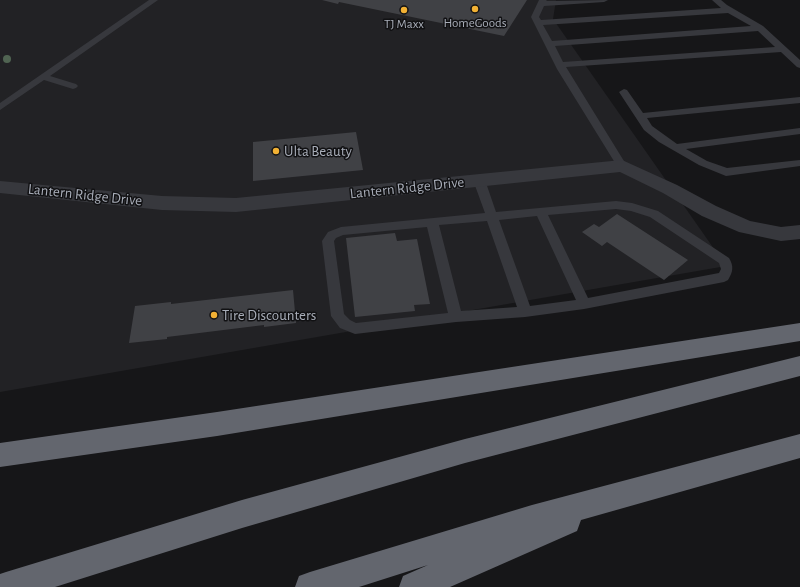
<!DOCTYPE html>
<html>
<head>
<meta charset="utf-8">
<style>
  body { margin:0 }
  canvas { display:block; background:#161618 }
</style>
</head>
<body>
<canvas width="800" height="587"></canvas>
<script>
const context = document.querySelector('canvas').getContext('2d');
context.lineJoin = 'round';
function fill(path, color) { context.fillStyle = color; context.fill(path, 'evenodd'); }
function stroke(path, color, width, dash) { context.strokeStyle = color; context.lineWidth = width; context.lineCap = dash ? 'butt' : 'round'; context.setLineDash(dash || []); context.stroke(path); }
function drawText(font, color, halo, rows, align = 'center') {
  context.font = font + ' "Alegreya Sans",sans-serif'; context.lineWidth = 3; context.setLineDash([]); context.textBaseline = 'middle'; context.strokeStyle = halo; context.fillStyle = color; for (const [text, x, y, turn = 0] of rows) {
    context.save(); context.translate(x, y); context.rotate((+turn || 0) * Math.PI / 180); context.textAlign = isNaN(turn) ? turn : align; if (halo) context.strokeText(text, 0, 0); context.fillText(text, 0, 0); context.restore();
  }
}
fill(new Path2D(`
  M0,0H556L553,19L726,266L0,392Z`), '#222225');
fill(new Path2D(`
  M322,0H527L504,36L339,2L338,4Z
  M356,132L363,170L253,181V142Z
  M617,214L688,260L664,280L607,242L602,246L582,232L594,224L599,227Z
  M395,233L397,241L417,239L430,304L414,305L415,311L355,317L346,238Z
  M293,290L296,323L264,327V325L167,337V339L129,343L135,306L171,302V304Z`), '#404145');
fill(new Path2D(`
  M149,0H158L50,76L76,84L78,86L76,88L73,89L44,80L0,110V103Z
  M539,0H547L546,1L608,0L604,2L544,6L539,17L541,20L721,8L712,0H721L727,5L763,26L800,60V68L797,67L781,52L566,67L627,166L626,168H618L617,166L557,69L531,17ZM728,13L751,26L552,41L543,25ZM758,31L775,47L563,62L555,46Z
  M624,89L627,90L643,113L800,97V103L647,118L652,126L677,144L800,128V134L686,149L707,161L727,168L800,160V166L726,176L699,165L659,142L644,130L619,92Z
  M479,176L483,177L485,180L496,212L616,201L632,203L658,211L729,258C734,266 733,272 728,280L724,282L584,309L525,317L456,322L355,334L340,328L331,316L322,241L328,232L341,227L485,213L473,180L475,177ZM616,209L631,211L650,217L719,263L721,269L719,273L588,298L548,215ZM537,216L576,300L530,306L499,220ZM487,221L517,307L461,311L439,225ZM427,227L448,313L356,323L350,320L344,314L334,241L336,238L343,235Z`), '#37383d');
fill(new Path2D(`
  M622,160L677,185L716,206L750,221L781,227L800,225V239L781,241L739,232L702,216L663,193L620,172L236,212L162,210L0,193V181L162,196L236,198Z`), '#37383d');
fill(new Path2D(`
  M800,323V341L217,436L0,467V443L217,412Z
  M800,356V376L465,463L242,528L55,587H0V574L6,572L242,500L465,439Z
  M800,434V458L581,520L577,531L450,587H399L403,576L428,565L359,587H295L299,576L310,572L532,505Z`), '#63666e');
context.fillStyle = '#506452';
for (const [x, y] of [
  [7,59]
]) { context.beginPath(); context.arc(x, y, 4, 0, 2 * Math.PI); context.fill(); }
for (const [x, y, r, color] of [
  [475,9,4,"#f2b134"],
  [404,10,4,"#f2b134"],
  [276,151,4,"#f2b134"],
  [214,315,4,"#f2b134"]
]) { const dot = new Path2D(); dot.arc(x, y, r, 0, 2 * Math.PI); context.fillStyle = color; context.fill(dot); stroke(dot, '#111113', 1.5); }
drawText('13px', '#a8adb8', '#111113', [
  ["HomeGoods",475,23],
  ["TJ Maxx",404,24]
]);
drawText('15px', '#a8adb8', '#111113', [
  ["Ulta Beauty",284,151],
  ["Tire Discounters",222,315]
], 'left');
drawText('15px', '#a8adb8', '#111113', [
  ["Lantern Ridge Drive",407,188,-6],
  ["Lantern Ridge Drive",85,195,6]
]);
</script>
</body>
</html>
